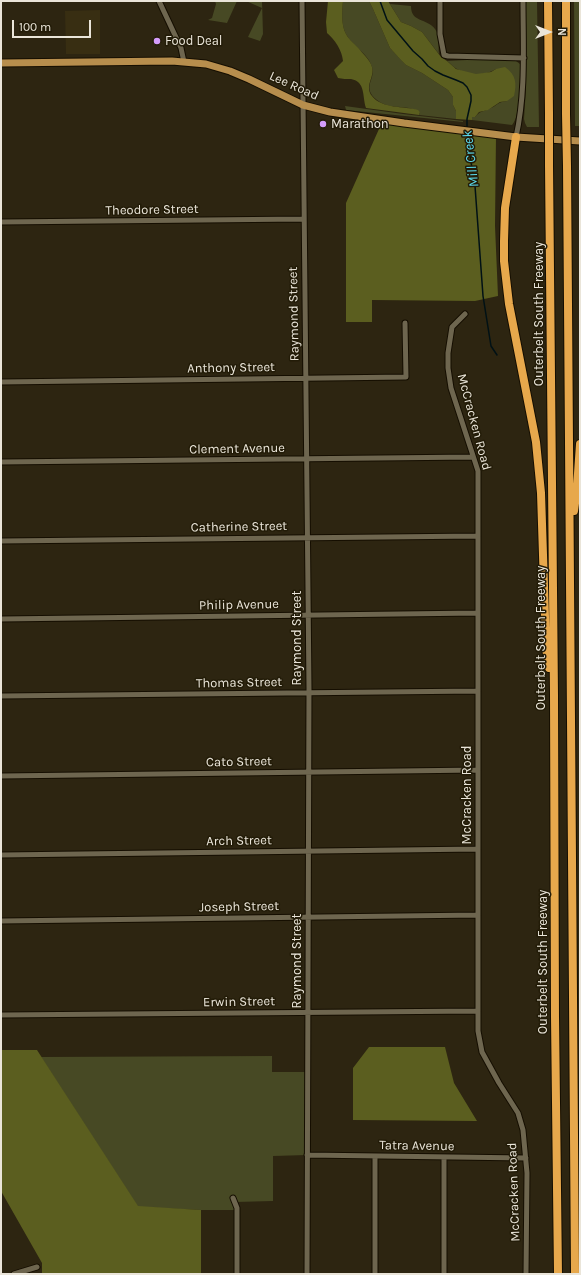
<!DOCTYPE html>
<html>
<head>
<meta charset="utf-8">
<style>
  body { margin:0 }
  #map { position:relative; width:581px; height:1275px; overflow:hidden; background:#2d2511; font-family:Karla,sans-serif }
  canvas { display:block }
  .frame { position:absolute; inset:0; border:2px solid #eae5d9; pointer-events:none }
  .north { position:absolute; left:529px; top:12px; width:40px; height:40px; -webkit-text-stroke:3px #231c08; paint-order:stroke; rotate:90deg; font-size:11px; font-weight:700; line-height:16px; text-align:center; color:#eae5d9 }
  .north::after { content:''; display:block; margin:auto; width:14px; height:18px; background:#eae5d9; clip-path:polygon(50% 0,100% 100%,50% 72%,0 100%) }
  .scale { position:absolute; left:12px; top:20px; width:79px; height:18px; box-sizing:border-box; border:2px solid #eae5d9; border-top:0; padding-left:5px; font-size:12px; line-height:14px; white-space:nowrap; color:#eae5d9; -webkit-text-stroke:3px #231c08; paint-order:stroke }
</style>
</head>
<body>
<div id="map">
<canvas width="581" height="1275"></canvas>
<div class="frame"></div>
<div class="north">N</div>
<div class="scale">100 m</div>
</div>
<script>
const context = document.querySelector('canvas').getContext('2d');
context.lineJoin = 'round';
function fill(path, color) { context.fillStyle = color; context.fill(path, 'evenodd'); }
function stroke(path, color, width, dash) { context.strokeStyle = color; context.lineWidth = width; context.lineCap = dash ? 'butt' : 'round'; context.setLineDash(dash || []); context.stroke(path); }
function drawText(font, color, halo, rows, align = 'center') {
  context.font = font + ' Karla,sans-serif'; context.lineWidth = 3; context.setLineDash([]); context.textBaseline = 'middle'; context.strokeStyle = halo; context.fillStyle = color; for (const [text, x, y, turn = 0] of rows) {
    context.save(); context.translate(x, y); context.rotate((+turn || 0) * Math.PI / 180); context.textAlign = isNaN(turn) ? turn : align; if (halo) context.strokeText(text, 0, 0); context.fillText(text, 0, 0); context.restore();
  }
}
fill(new Path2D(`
  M100,10V54H66L65,11Z`), '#382e12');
fill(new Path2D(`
  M215,1H237L227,23L208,20L212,18L216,4Z
  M246,1H262L263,34L260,41L248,37L262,8Z
  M343,1H369L373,9L390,48L406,65L422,73L448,90L453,97V105L456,111V119L419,115L420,112C417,111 413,109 409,108C398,106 386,108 377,100C361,87 376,80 372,67C368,53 353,47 346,34C341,25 342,11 343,1Z
  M526,1H537L539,127H527L525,123L524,119L526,88Z
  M574,1H580V126H575Z
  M390,4L411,6C411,23 427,18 435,29C440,35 438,47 439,54L422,32L411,26L401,22Z
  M487,59L516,61L520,64C520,77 521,116 512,125L472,120V117H475C480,111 482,112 489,109C497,106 497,102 507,101L496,69C485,76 469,76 457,69C453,67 450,63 447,61Z
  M345,106L403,114L463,121V122L346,110Z
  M272,1056V1072H308L307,1155L273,1156V1201L235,1202L237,1210H201L138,1207L41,1057Z`), '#474924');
fill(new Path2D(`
  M328,1H343C342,11 341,25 346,34C349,40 356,45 360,50C365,56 370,60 372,67C375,77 364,86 372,96C382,109 404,106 418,110L420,112L419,115L366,108C362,96 366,82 351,79C347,79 342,79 338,78L334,70L343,61C342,50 335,40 327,33L326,22Z
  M369,1H388L401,22L411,26L422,32L441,57L447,61L456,69L476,74L491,72L496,69L505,67C516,75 517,83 514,96L507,101L500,102L488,110L479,112L475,117H472V120L456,119V111L453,105V97L448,90L422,73L406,65L401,60L390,48L373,9Z
  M383,120L496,135L495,226L498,296L475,301L372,300V322H346V203Z
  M369,1047H445L454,1083L477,1121L353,1120V1068Z
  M1,1050H37L138,1206L201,1210V1274H42V1263L1,1191Z`), '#5b5e1f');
stroke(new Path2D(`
  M380,1L387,20L413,51L422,59L428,66L435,71L443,75L456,80L463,83L467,87L471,95V101L467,119V129
  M468,134L469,150L475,186L483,296L491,346L497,355`), '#001115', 1.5);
const minor = new Path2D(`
  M159,1L181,48L184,62
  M302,1L309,688L307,1274
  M440,1V34L444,55L448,56L524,58
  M516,137C526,92 523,47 523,1
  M1,222L303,219
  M465,314L452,327L448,353V368L451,388L478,471V1031L482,1052L499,1083L518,1113L523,1130L527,1173L526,1274
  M1,382L406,377L405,323
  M1,462L473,457
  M1,541L478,536
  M1,619L478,613
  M1,696L478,691
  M1,776L478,770
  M1,855L478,849
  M1,921L478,915
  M1,1015L478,1011
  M307,1155L526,1158
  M375,1156V1274
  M444,1158V1274
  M233,1198L237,1208V1274
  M14,1274L37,1267`);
const major = new Path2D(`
  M1,63L172,61L206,64L230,71L249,79L303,105L330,112L404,123L516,137L580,141`);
const highway = new Path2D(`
  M548,1L549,114
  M566,1V114
  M516,137L505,208L504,241V261L509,304L536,442L541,493L546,648L549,668
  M549,165L554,695L555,1017L558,1274
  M567,166L575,1274
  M574,511L577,488L580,444`);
stroke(minor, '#150e00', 7);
stroke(major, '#150e00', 9);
stroke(highway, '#150e00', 10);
stroke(minor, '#6e664f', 5);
stroke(major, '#b78e4d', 7);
stroke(highway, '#e7a84c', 8);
const highwayBridge = new Path2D(`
  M549,114V165
  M566,114L567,166`);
stroke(highwayBridge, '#150e00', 10, []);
stroke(highwayBridge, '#e7a84c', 8);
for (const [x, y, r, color] of [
  [157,41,4,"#d49cfc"],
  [323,124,4,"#d49cfc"]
]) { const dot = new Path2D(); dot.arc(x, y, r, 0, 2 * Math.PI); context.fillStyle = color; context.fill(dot); stroke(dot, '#231c08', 1.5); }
drawText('13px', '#eae5d9', '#231c08', [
  ["Food Deal",165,41],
  ["Marathon",331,124]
], 'left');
drawText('13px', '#eae5d9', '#231c08', [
  ["Lee Road",294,86,24],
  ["Theodore Street",152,210,-1],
  ["Raymond Street",294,314,-91],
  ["Outerbelt South Freeway",539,314,-90],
  ["Anthony Street",231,368,-1],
  ["McCracken Road",474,422,75],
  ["Clement Avenue",237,449,-1],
  ["Catherine Street",239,527,-1],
  ["Philip Avenue",239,605,-1],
  ["Raymond Street",297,638,-90],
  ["Outerbelt South Freeway",541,638,-90],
  ["Thomas Street",239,683,-1],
  ["Cato Street",239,762,-1],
  ["McCracken Road",467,795,-90],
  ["Arch Street",239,841,-1],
  ["Joseph Street",239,907,-1],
  ["Raymond Street",297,961,-90],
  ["Outerbelt South Freeway",543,962,-90],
  ["Erwin Street",239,1002,-1],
  ["Tatra Avenue",417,1146,1],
  ["McCracken Road",514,1192,-92]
]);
drawText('italic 14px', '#5cdbef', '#231c08', [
  ["Mill Creek",471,159,-97]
]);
</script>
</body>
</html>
